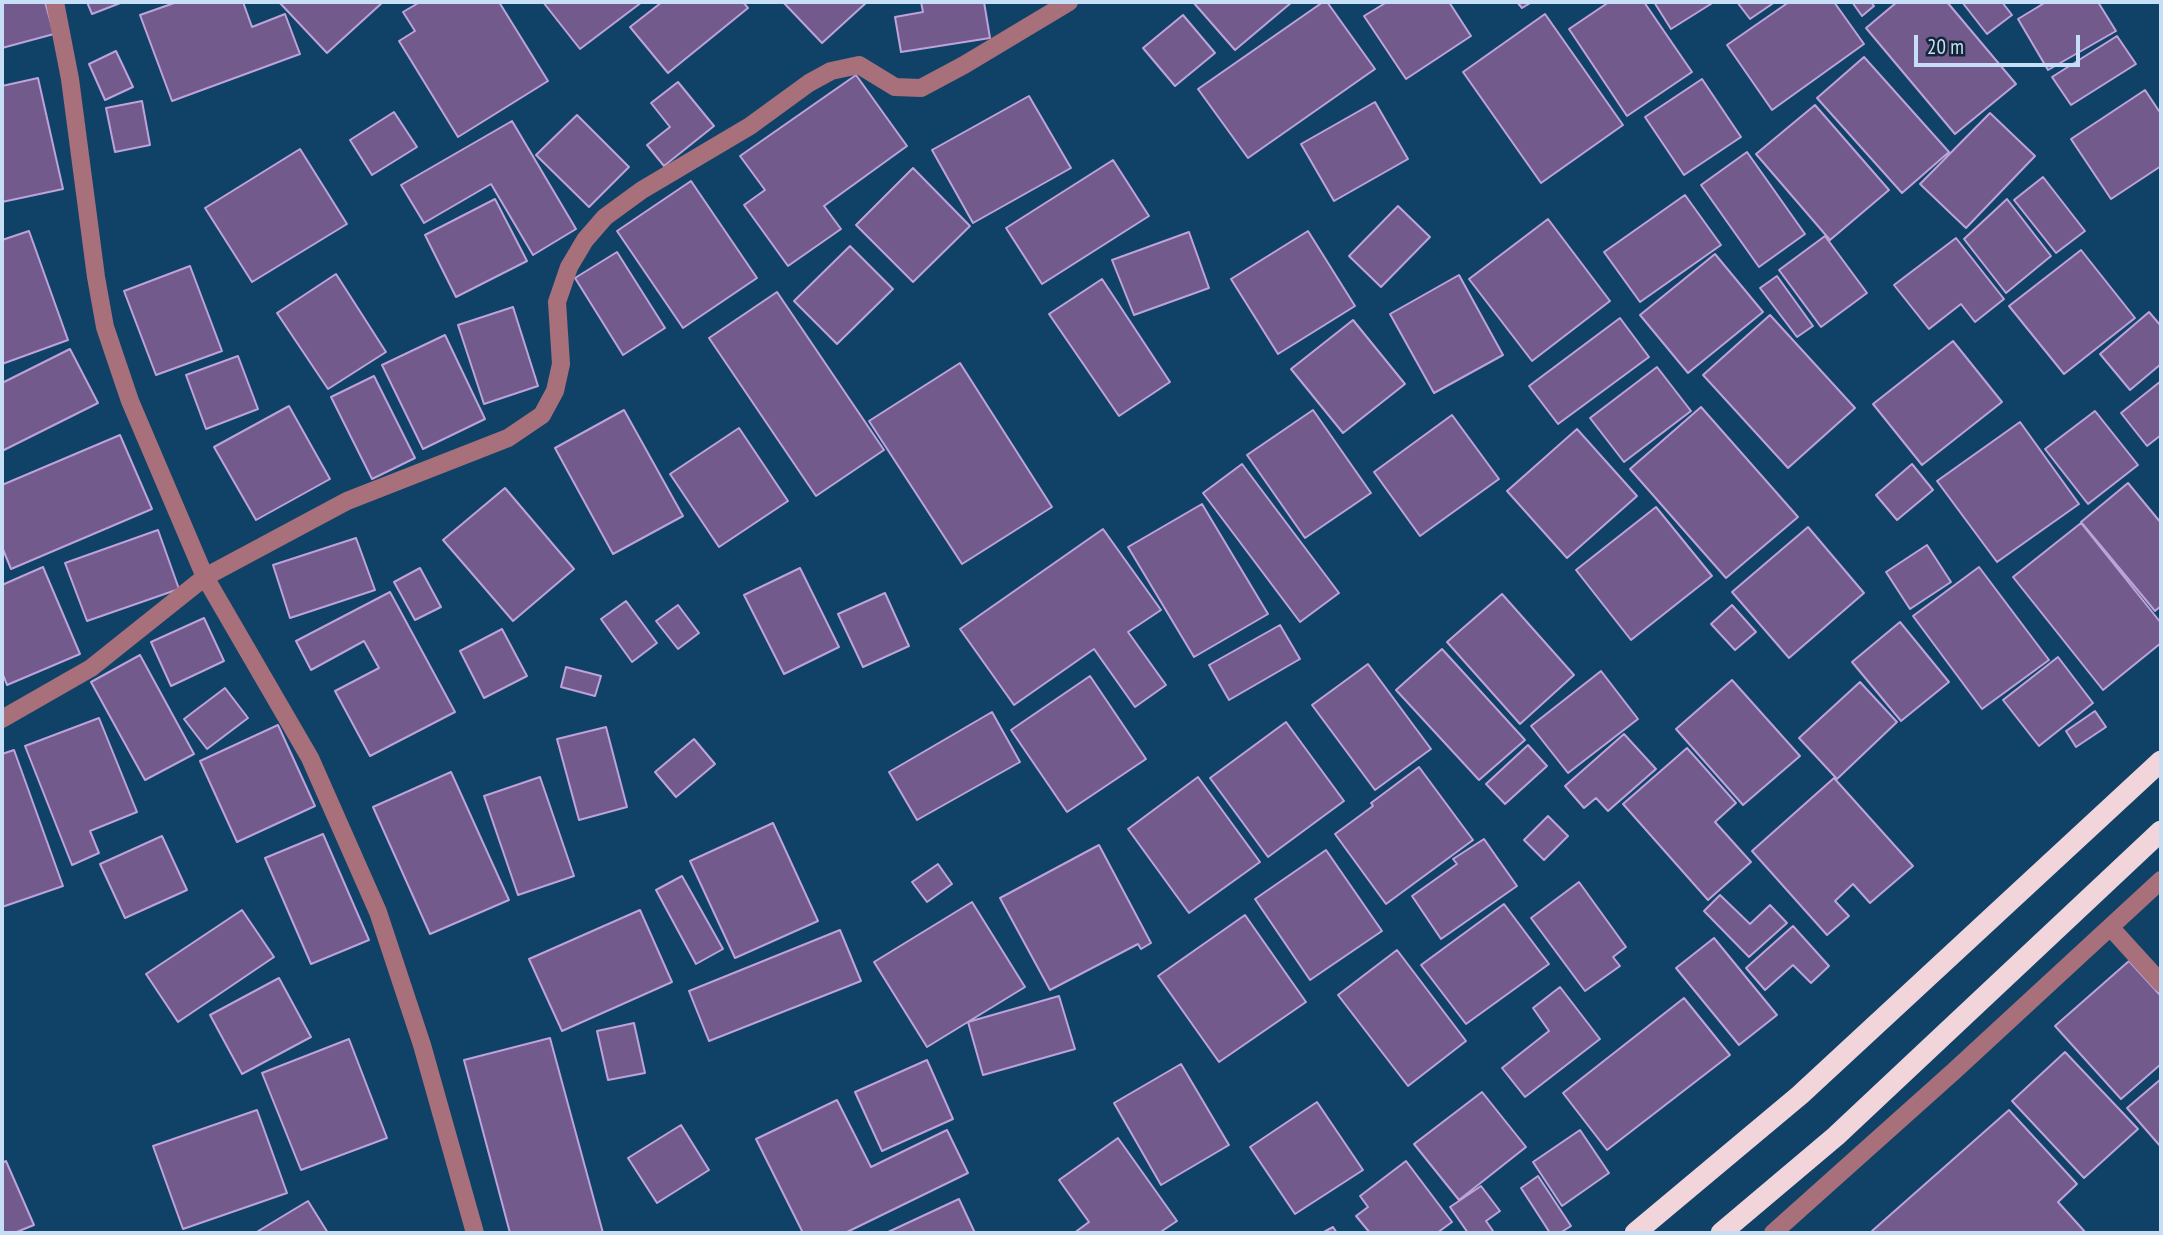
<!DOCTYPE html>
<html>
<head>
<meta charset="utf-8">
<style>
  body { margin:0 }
  #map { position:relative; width:2163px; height:1235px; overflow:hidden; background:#104267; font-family:"PT Sans Narrow",sans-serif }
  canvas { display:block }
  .frame { position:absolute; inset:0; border:4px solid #c6dff6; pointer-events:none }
  .scale { position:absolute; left:1914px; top:35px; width:166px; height:32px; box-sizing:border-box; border:4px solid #c6dff6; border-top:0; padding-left:9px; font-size:21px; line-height:24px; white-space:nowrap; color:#c6dff6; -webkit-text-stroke:5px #142738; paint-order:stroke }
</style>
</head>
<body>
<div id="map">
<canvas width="2163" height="1235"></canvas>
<div class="frame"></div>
<div class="scale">20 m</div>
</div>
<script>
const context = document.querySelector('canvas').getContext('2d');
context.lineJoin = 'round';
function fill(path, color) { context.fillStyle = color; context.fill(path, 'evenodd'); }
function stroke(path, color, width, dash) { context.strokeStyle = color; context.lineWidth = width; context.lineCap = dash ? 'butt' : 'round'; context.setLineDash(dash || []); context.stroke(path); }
const building = new Path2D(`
  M2,2H45L54,34L2,48Z
  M87,2H123L92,14Z
  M177,2H243L252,27L285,14L300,54L172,101L140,15Z
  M279,2H383L327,53Z
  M420,2H499L548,81L458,137L399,41L415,31L403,12Z
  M543,2H642L580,49Z
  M662,2H743L748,8L668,73L630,27Z
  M783,2H867L822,43Z
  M921,2H984L990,38L901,52L895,17L923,12Z
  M1193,2H1292L1235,50Z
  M1323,2H1327L1375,69L1248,158L1198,89Z
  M1387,2H1449L1471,36L1406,79L1364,16Z
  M1517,2H1532L1522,8Z
  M1609,2H1644L1692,72L1627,116L1569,29Z
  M1654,2H1714L1671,29Z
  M1737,2H1775L1750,19Z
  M1789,2H1834L1864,44L1772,110L1727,45Z
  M1852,2H1871L1874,6L1862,16Z
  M1897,2H1947L2016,84L1955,134L1866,28Z
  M1962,2H2002L2012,15L1987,34Z
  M2046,2H2098L2116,31L2048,70L2018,19Z
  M1545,14L1623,125L1541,183L1463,72Z
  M1183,15L1215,53L1175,86L1143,48Z
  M2117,36L2136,64L2071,105L2052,77Z
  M116,51L133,87L105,100L89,64Z
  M1864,57L1949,152L1902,193L1817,98Z
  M856,75L907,146L824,206L841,229L788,266L744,205L765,190L740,156Z
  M38,78L63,189L2,202V86Z
  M1702,79L1741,137L1684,175L1645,117Z
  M678,82L714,126L664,166L647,145L670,127L651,103Z
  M2145,90L2161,114V166L2111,199L2071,139Z
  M1029,96L1071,168L973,223L932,150Z
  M142,101L150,145L115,152L106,108Z
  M1375,102L1408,159L1334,201L1301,144Z
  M1815,105L1889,190L1830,240L1756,154Z
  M394,112L417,147L372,175L350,140Z
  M1990,113L2035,156L1966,228L1920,184Z
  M577,115L629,167L589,207L536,155Z
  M512,121L576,229L533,255L491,184L424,223L401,185Z
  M300,149L347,224L252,282L205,208Z
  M1747,152L1805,234L1759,267L1701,185Z
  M1113,160L1149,216L1042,284L1006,228Z
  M913,168L970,226L913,282L856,225Z
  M2043,177L2085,231L2056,253L2014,200Z
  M691,181L757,278L683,328L617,231Z
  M1685,195L1721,245L1640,302L1604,252Z
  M495,199L527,261L456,297L425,235Z
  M2007,199L2051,256L2006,293L1964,239Z
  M1398,206L1430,237L1381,287L1349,256Z
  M1548,219L1610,301L1532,361L1469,279Z
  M29,231L68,340L2,364V240Z
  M1308,231L1355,306L1278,354L1231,279Z
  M1189,232L1209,288L1134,315L1112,260Z
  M1825,236L1867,293L1821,327L1779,270Z
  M1956,238L2004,299L1975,322L1961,304L1929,329L1894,285Z
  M850,246L893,289L837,344L794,301Z
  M2081,250L2135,318L2064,374L2009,306Z
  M617,252L665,328L623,355L575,278Z
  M1715,254L1763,312L1688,373L1640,315Z
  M190,266L222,351L156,375L124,291Z
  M336,274L386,352L328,389L277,313Z
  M1459,275L1503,355L1434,393L1390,314Z
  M1777,276L1813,326L1797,337L1760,288Z
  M1102,279L1170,382L1119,416L1049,314Z
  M777,292L884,450L816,496L709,338Z
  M513,307L538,386L484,404L458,325Z
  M2149,312L2161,326V364L2130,390L2100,354Z
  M1770,315L1855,408L1788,468L1703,375Z
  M1620,318L1649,357L1558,424L1529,386Z
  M1353,320L1405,384L1343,433L1291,369Z
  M445,335L485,419L423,449L382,365Z
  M1953,341L2002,402L1922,465L1873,404Z
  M70,349L98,403L2,451V383Z
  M238,356L258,409L206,429L186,375Z
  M960,363L1052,507L962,564L869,421Z
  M1657,367L1691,411L1624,462L1590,418Z
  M374,376L415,458L372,479L331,397Z
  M2161,381V435L2147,446L2121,413Z
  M289,406L330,479L256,520L214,447Z
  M1701,407L1798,517L1726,578L1630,469Z
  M624,410L683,516L613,554L555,448Z
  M1313,410L1371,493L1305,538L1247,455Z
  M2095,411L2138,465L2088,504L2045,449Z
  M1452,415L1499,479L1420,536L1374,472Z
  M2020,422L2079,504L1997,562L1937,481Z
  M739,428L788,501L719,547L670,474Z
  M1577,429L1637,496L1567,558L1507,491Z
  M120,435L152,509L11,569L2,547V485Z
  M1242,464L1339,593L1300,622L1203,493Z
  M1912,464L1933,490L1897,520L1876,495Z
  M2128,483L2161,523V606L2155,611L2081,522Z
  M505,488L574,569L513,621L443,540Z
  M1202,504L1268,614L1194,657L1128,547Z
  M1656,507L1712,576L1631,640L1576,570Z
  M2081,523L2161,623V643L2103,690L2013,577Z
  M1808,527L1864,593L1789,658L1732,592Z
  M1103,529L1161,610L1128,632L1166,685L1135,707L1094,649L1014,705L960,629Z
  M158,530L179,589L87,621L65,563Z
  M356,538L375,590L290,618L273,565Z
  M1927,545L1951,582L1910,609L1886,572Z
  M43,567L80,654L7,685L2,672V585Z
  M1979,567L2049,660L1982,709L1913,616Z
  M420,568L441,607L415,620L394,582Z
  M800,568L839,647L784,674L744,595Z
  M390,592L455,712L370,756L335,691L379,668L364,641L311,670L296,641Z
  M885,593L909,646L863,667L838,614Z
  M1502,594L1574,675L1520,724L1447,642Z
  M626,601L657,643L632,662L601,619Z
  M678,605L699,633L678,649L656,621Z
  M1732,605L1756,632L1735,650L1711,624Z
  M204,618L224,661L171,686L151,642Z
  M1900,622L1949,682L1901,721L1852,662Z
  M1280,625L1300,659L1229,700L1209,665Z
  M502,629L527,676L484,698L460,651Z
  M1442,649L1525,740L1479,780L1396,690Z
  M140,655L194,754L145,780L91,682Z
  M2058,657L2093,703L2039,746L2003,700Z
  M1368,664L1431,749L1375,790L1312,705Z
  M566,667L601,676L595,696L561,687Z
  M1601,671L1638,719L1568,773L1531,726Z
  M1090,676L1146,759L1067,812L1011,730Z
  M1732,680L1800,756L1743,805L1676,729Z
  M1860,682L1897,722L1837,779L1799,738Z
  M225,688L248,718L207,749L184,719Z
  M2095,711L2106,727L2076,747L2066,731Z
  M992,712L1020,762L917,820L889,772Z
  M99,718L137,812L90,831L99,853L72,865L25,746Z
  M1286,722L1344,801L1268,857L1210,778Z
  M278,725L315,806L237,842L200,761Z
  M606,727L627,807L579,820L557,739Z
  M1624,734L1656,769L1608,811L1596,798L1584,808L1565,786Z
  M694,739L715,764L676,797L655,772Z
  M1528,745L1547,766L1505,804L1486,784Z
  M1687,748L1736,803L1715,822L1751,862L1708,900L1623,804Z
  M14,750L63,886L2,907V754Z
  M1419,767L1473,840L1386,904L1335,834L1373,806L1371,803Z
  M451,772L509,900L430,934L373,807Z
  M540,777L574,876L518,895L484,796Z
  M1198,777L1260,862L1189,913L1128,829Z
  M1834,778L1913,866L1870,903L1853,884L1835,901L1849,916L1827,935L1752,851Z
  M1548,816L1568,836L1544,860L1524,840Z
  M773,823L818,921L735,958L690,861Z
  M323,834L369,940L311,964L265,858Z
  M162,836L187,890L125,918L100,864Z
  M1484,839L1517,886L1441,939L1412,896L1457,864L1453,859Z
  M1099,845L1151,943L1141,949L1138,944L1050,990L1000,898Z
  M1326,850L1382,931L1310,980L1255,899Z
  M938,864L952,884L927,902L912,882Z
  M682,876L723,949L696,964L656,890Z
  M1579,882L1626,947L1613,957L1620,966L1585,991L1531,918Z
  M1720,895L1750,924L1770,905L1787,923L1749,957L1704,911Z
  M972,902L1025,987L927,1047L874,962Z
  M1504,904L1549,964L1466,1024L1421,965Z
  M242,910L274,957L178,1022L146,974Z
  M640,910L672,982L562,1031L529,959Z
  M1245,915L1306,1002L1219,1062L1158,976Z
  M1793,926L1829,966L1811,983L1793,965L1765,990L1746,968Z
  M840,930L861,981L709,1041L689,991Z
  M1714,938L1777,1015L1739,1045L1676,968Z
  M1397,950L1466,1041L1408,1086L1338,995Z
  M2129,961L2161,996V1064L2121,1099L2055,1026Z
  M279,978L311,1037L242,1074L210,1015Z
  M1560,987L1600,1039L1525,1097L1502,1068L1549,1031L1533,1008Z
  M1059,996L1075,1049L983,1075L968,1022Z
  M1684,998L1730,1055L1607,1150L1563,1093Z
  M634,1023L645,1073L608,1080L597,1031Z
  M550,1038L603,1233H510L464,1060Z
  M349,1039L387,1138L301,1170L262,1073Z
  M2065,1052L2138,1129L2084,1178L2012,1101Z
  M927,1060L953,1119L882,1151L855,1092Z
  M1181,1064L1229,1145L1161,1185L1114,1103Z
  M2161,1079V1147L2127,1108Z
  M1482,1092L1526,1147L1459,1200L1414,1144Z
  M837,1100L871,1167L947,1130L968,1173L845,1233H803L756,1139Z
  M1317,1102L1363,1170L1295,1214L1250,1147Z
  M257,1110L287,1193L183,1229L153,1146Z
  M2009,1110L2077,1184L2058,1202L2086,1233H1874L1872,1231Z
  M681,1125L709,1170L657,1203L628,1158Z
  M1580,1130L1609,1173L1562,1206L1533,1162Z
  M1118,1138L1177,1221L1159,1233H1074L1089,1222L1059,1180Z
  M6,1161L34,1225L14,1233H2V1163Z
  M1406,1161L1452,1222L1437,1233H1388L1386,1232L1370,1233L1356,1216L1368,1207L1360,1196Z
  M1538,1176L1571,1226L1560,1233H1550L1521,1188Z
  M1481,1186L1500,1211L1486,1221L1493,1231L1489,1233H1468L1450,1207Z
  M959,1199L975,1233H886Z
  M308,1201L328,1233H255Z
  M1333,1227L1337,1233H1322Z`);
fill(building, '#725a8c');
stroke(building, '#bda3da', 2);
stroke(new Path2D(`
  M55,2L70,79L96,277L105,327L130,401L205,577L310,758L378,912L422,1045L475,1233
  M2,719L91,668L205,577L347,501L508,438L542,415L555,391L561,364L557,302L569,267L585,240L605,217L642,190L750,126L809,83L831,71L859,65L895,87L921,88L964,65L1069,2
  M2111,928L2161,983
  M1773,1233L1953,1072L2161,880`), '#a7707b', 18);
stroke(new Path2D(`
  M1635,1233L1800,1095L2161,761
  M1721,1233L1836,1136L2161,831`), '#f1d5da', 21);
</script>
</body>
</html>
